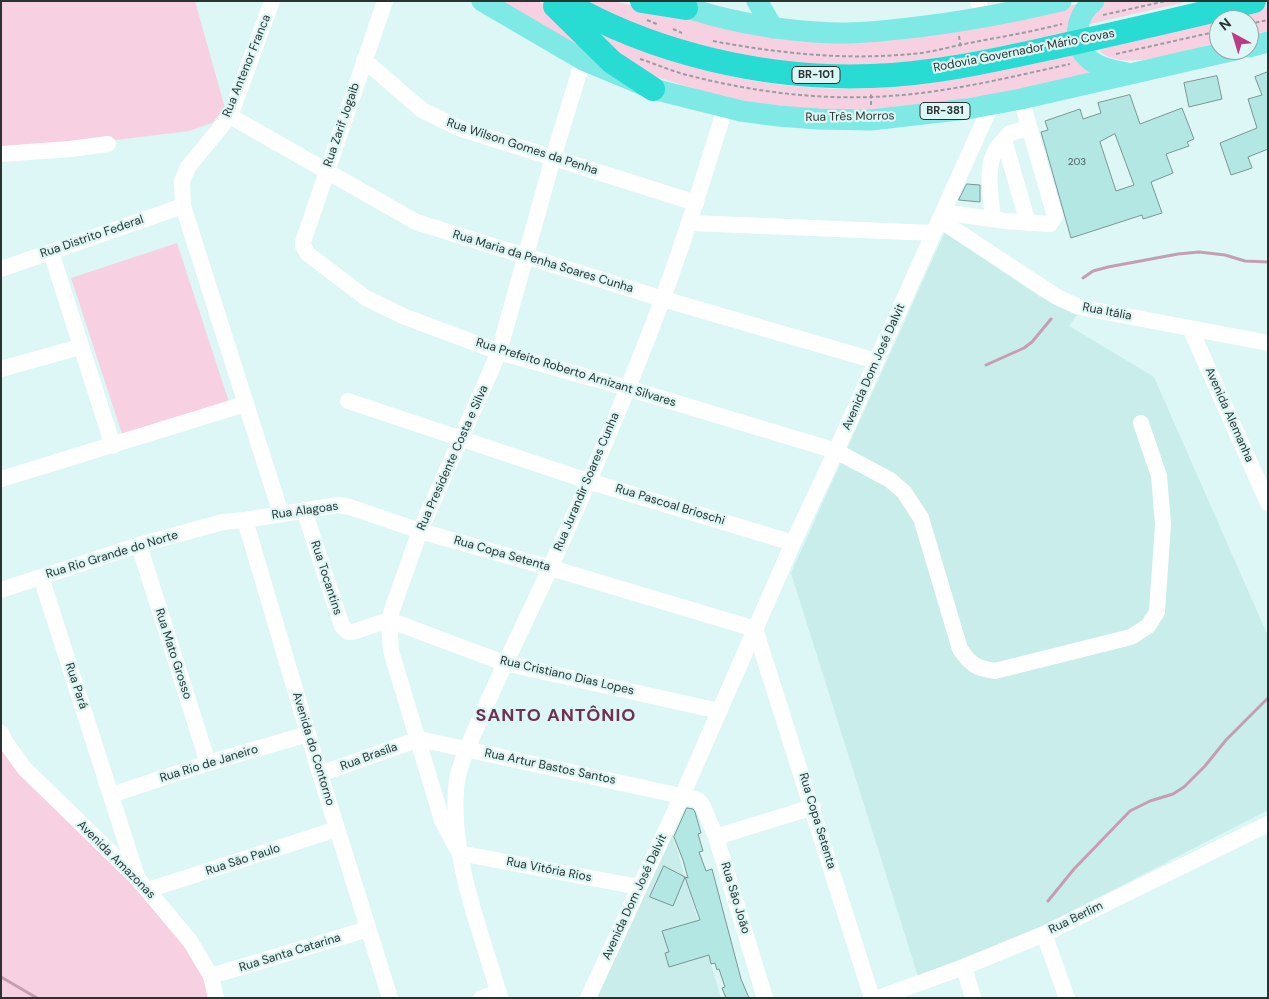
<!DOCTYPE html>
<html>
<head>
<meta charset="utf-8">
<style>
  body { margin:0 }
  #map { position:relative; width:1269px; height:999px; overflow:hidden; background:#dcf7f5; font-family:"DM Sans",sans-serif }
  canvas { display:block }
  .frame { position:absolute; inset:0; border:2px solid #283332; pointer-events:none }
  .north { position:absolute; left:1209px; top:10px; width:50px; height:50px; box-sizing:border-box; background:#dcf7f5; border:1px solid #94a9a7; border-radius:50%; rotate:321deg; font-size:14px; font-weight:700; line-height:20px; text-align:center; color:#283332 }
  .north::after { content:''; display:block; margin:auto; width:18px; height:22px; background:#bd3b84; clip-path:polygon(50% 0,100% 100%,50% 72%,0 100%) }
</style>
</head>
<body>
<div id="map">
<canvas width="1269" height="999"></canvas>
<div class="frame"></div>
<div class="north">N</div>
</div>
<script>
const context = document.querySelector('canvas').getContext('2d');
context.lineJoin = 'round';
function fill(path, color) { context.fillStyle = color; context.fill(path, 'evenodd'); }
function stroke(path, color, width, dash) { context.strokeStyle = color; context.lineWidth = width; context.lineCap = dash ? 'butt' : 'round'; context.setLineDash(dash || []); context.stroke(path); }
function drawText(font, color, halo, rows, align = 'center') {
  context.font = font + ' "DM Sans",sans-serif'; context.lineWidth = 4.5; context.setLineDash([]); context.textBaseline = 'middle'; context.strokeStyle = halo; context.fillStyle = color; for (const [text, x, y, turn = 0] of rows) {
    context.save(); context.translate(x, y); context.rotate((+turn || 0) * Math.PI / 180); context.textAlign = isNaN(turn) ? turn : align; if (halo) context.strokeText(text, 0, 0); context.fillText(text, 0, 0); context.restore();
  }
}
fill(new Path2D(`
  M945,232L1040,297L1077,315L1069,326L1154,377L1268,636V810L1039,928L918,976L791,573Z
  M672,833L721,998H597Z`), '#c9edea');
fill(new Path2D(`
  M1,1H195L225,108L212,123L189,131L92,143L1,151Z
  M494,1H538L546,6L600,60Z
  M587,1H613L722,26L962,30L1082,3L1069,31L1066,33C1016,43 965,55 914,61C803,75 686,54 587,1Z
  M1109,1H1190L1086,25L1100,4Z
  M1268,6V31L1249,35V20H1219V42C1191,49 1139,67 1112,58C1105,56 1099,51 1093,46Z
  M578,24C680,70 778,96 890,87C910,85 931,80 950,76C991,69 1032,61 1074,54L1097,75L917,109L817,111L724,98L644,73Z
  M177,243L229,402L123,437L71,278Z
  M1,742L145,894L203,968L208,998H1Z`), '#f7d1e2');
stroke(new Path2D(`
  M1083,278L1093,271L1108,267L1178,254L1199,252L1225,255L1245,261L1268,262
  M986,365L1024,348L1032,342L1051,319
  M1048,901L1074,869L1130,811L1150,801L1173,794L1184,787L1205,766L1226,740L1268,698
  M1,977L37,998`), '#c79eb1', 3);
const building = new Path2D(`
  M1268,72V149L1248,157L1252,168L1231,175L1220,143L1257,128L1248,99L1262,95L1255,77Z
  M1217,76L1222,99L1189,107L1184,83Z
  M1130,95L1140,124L1182,108L1194,139L1187,142L1189,146L1166,154L1173,173L1151,182L1162,213L1143,219L1142,215L1071,238L1041,132L1048,130L1045,121L1080,109L1083,119L1101,113L1098,103ZM1115,134L1134,185L1116,191L1100,142Z
  M967,184L980,185V202L959,200Z
  M687,808L693,809L695,812L701,833L698,834L703,851L699,852L706,871L712,869L741,979L749,998H726L722,988L725,987L719,969L717,970L715,963L711,964L709,955L669,967L665,953L669,952L662,931L700,920L685,877L688,878L683,860L674,837Z
  M664,866L685,877L673,906L650,897Z`);
fill(building, '#b2e7e3');
stroke(building, '#7c9593', 1);
stroke(new Path2D(`
  M1103,15L1166,1
  M647,20L659,25
  M1249,24L1268,20
  M673,29L682,33
  M959,36L961,49
  M713,41C782,54 851,61 921,53C937,51 953,46 969,43C1000,37 1031,32 1062,24
  M1116,54L1219,31
  M640,59C656,64 671,71 687,75C757,93 830,102 902,95C959,90 1015,76 1070,64
  M871,105V92`), '#8ea2a1', 2, [4, 2.5]);
stroke(new Path2D(`
  M272,1L230,116L188,167L182,181L183,206L281,514
  M385,1L303,242V246L308,254L366,298L403,316L499,352L627,388L836,451L890,480L904,492L921,518L960,649C971,665 976,668 995,671L1131,637L1148,626L1157,612L1163,524L1159,476L1141,423
  M978,1L983,17
  M364,60L422,110L459,128L696,203
  M230,116L416,222L663,299L876,361
  M1,154L70,149L108,144
  M943,212L1005,221L1050,224L1055,216L1021,99
  M993,219C991,193 982,159 1004,140
  M940,220L1057,297L1079,307L1268,343
  M690,223L934,233
  M1028,223L1004,140L1010,133L1029,128
  M51,252L113,446
  M1,269L183,206
  M1190,328L1268,503
  M1,369L80,347
  M348,401L588,481L793,543
  M1,479L245,404
  M304,510L342,626L348,632H353L389,620
  M245,520L338,505L350,507L420,531L551,568L755,629L872,998
  M139,545L208,763
  M41,577L137,877
  M1,590L139,545L223,522L245,520L320,774L390,998
  M389,620L504,663L719,711
  M1,733L6,743L25,769L138,879L190,941L211,976L216,998
  M320,774L419,739L695,799L699,801L703,806L716,837L765,998
  M111,795L208,763L308,734
  M716,837L813,807
  M456,847L442,820L391,651L389,620L393,607L420,531L499,352L553,158L583,60
  M459,853L639,887
  M148,890L337,829
  M1044,934L1067,998
  M964,967L973,998
  M211,976L368,929
  M481,998L499,992
  M500,998C481,930 451,861 456,789C457,767 472,738 481,717C503,666 528,617 551,566C591,478 629,388 663,298C686,235 706,171 725,108
  M588,998L686,787L793,543L836,451L991,105
  M878,998L964,967L1044,934L1268,824`), '#fff', 16);
stroke(new Path2D(`
  M482,1L583,60L653,89L741,111L778,116L818,119L871,120L967,109L1021,99L1235,50
  M757,1L773,28
  M1094,1C1076,15 1070,43 1089,59C1099,68 1113,70 1126,73
  M670,2C723,21 778,31 835,33C863,34 891,30 918,27C967,21 1014,12 1061,1
  M1249,47L1268,42`), '#7ee9e5', 21);
stroke(new Path2D(`
  M563,1C653,54 768,80 872,76C934,74 995,60 1055,47C1122,32 1188,17 1254,1
  M642,1L686,8
  M555,6L612,62L653,89`), '#28dbd3', 24);
drawText('10px', '#4a605e', null, [
  ["203",1077,162]
]);
for (const [x, y, w] of [
  [816,75,48],
  [945,111,50]
]) { const box = new Path2D(); box.roundRect(x - w / 2, y - 8.5, w, 17, 4); context.fillStyle = '#dcf7f5'; context.fill(box); stroke(box, '#283332', 1); }
drawText('bold 11px', '#283332', null, [
  ["BR-101",816,75],
  ["BR-381",945,111]
]);
drawText('12px', '#283332', '#dcf7f5', [
  ["Rodovia Governador Mário Covas",1024,51,-11],
  ["Rua Antenor Franca",247,66,-68],
  ["Rua Três Morros",850,117,-1],
  ["Rua Zarif Jogaib",342,125,-71],
  ["Rua Wilson Gomes da Penha",522,147,18],
  ["Rua Distrito Federal",92,237,-19],
  ["Rua Maria da Penha Soares Cunha",543,262,17],
  ["Rua Itália",1107,312,11],
  ["Avenida Dom José Dalvit",874,367,-66],
  ["Rua Prefeito Roberto Arnizant Silvares",576,373,17],
  ["Avenida Alemanha",1229,415,66],
  ["Rua Presidente Costa e Silva",453,458,-66],
  ["Rua Jurandir Soares Cunha",587,482,-67],
  ["Rua Pascoal Brioschi",670,505,17],
  ["Rua Alagoas",305,511,-8],
  ["Rua Copa Setenta",502,554,16],
  ["Rua Rio Grande do Norte",112,555,-17],
  ["Rua Tocantins",326,578,72],
  ["Rua Mato Grosso",173,654,72],
  ["Rua Cristiano Dias Lopes",567,676,13],
  ["Rua Pará",76,686,72],
  ["Avenida do Contorno",313,749,73],
  ["Rua Brasíla",369,757,-20],
  ["Rua Rio de Janeiro",209,764,-17],
  ["Rua Artur Bastos Santos",550,767,12],
  ["Rua Copa Setenta",817,821,73],
  ["Avenida Amazonas",116,860,45],
  ["Rua São Paulo",243,860,-18],
  ["Rua Vitória Rios",549,870,11],
  ["Avenida Dom José Dalvit",635,897,-65],
  ["Rua São João",735,898,73],
  ["Rua Berlim",1076,918,-26],
  ["Rua Santa Catarina",290,953,-17]
]);
context.letterSpacing = '1px';
drawText('bold 18px', '#703051', '#dcf7f5', [
  ["SANTO ANTÔNIO",556,716]
]);
context.letterSpacing = '0px';
</script>
</body>
</html>
